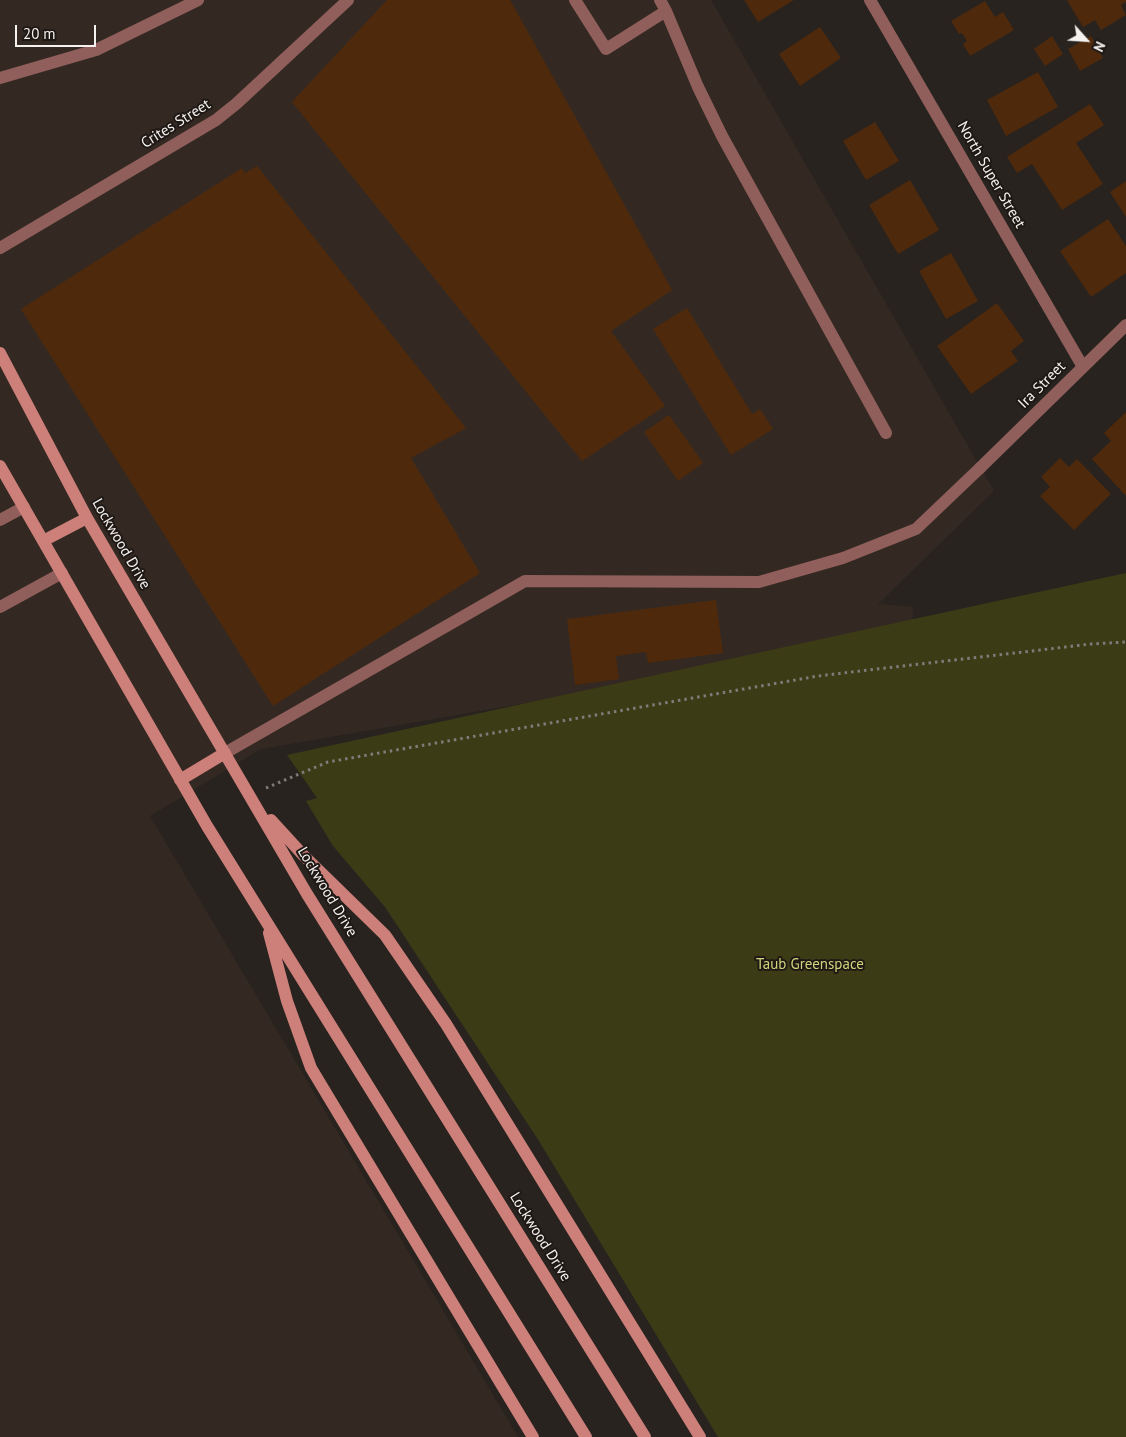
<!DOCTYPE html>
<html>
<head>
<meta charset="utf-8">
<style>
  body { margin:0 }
  #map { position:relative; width:1126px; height:1437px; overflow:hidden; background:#28231f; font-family:"PT Sans",sans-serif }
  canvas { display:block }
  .north { position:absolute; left:1061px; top:15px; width:50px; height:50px; -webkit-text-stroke:4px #1f1916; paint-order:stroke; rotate:116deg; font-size:14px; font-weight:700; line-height:20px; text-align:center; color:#f5f1ef }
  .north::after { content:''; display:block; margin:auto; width:18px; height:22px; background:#f5f1ef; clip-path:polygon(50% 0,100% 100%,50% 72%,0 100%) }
  .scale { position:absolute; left:15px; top:25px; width:81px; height:22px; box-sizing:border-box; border:2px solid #f5f1ef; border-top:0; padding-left:6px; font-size:15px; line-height:18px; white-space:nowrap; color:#f5f1ef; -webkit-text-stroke:4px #1f1916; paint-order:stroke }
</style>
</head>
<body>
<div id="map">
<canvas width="1126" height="1437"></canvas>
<div class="north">N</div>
<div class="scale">20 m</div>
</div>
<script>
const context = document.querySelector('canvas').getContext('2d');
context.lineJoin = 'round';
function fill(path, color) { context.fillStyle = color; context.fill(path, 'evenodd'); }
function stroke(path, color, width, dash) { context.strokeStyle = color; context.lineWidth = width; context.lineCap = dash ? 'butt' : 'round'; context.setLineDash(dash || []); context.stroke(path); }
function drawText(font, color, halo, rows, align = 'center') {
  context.font = font + ' "PT Sans",sans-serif'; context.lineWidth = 4; context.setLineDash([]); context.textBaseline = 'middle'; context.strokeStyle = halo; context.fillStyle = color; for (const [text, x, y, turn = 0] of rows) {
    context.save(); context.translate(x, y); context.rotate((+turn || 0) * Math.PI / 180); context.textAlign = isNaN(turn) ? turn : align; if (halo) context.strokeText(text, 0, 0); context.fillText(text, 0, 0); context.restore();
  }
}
fill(new Path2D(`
  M0,0H711L994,491L878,604L913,607L912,636L261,749L150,816L518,1437H0Z`), '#342922');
fill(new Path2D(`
  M1126,573V1437H718L539,1141L385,907L333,846L306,801L317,798L287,755Z`), '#3b3c16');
fill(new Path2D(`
  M387,0H510L672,290L611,331L665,406L582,461L292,102Z
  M744,0H794L758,22Z
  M1067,0H1126V2L1121,5L1126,15L1101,30L1095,20L1083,27Z
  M985,1L995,17L1003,12L1014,30L970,56L963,44L967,41L962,33L959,34L951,21Z
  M820,27L841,58L800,86L779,54Z
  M1052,36L1063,54L1045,66L1034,49Z
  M1091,36L1103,58L1080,71L1068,49Z
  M1038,72L1058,107L1006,136L987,100Z
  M1090,104L1104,125L1076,143L1103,184L1062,210L1032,164L1017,173L1007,157Z
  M875,122L899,161L866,180L843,141Z
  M257,166L466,428L411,458L480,573L273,706L21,309L242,168L245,173Z
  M910,180L939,230L898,254L869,205Z
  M1126,181V217L1110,192Z
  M1108,219L1126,246V273L1091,297L1060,251Z
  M951,253L978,301L946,319L919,271Z
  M997,303L1024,341L1011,351L1018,361L971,394L937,346Z
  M687,308L752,414L760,409L773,429L731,455L653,329Z
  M1126,412V496L1092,459L1111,441L1104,433Z
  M669,415L703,463L678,481L644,432Z
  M1060,458L1069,467L1077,459L1111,494L1074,530L1040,496L1050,487L1041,477Z
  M716,600L723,653L648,663L646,652L616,656L619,679L575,685L567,619Z`), '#4e290c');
stroke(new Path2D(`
  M266,788L328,762L818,676L1091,644L1126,642`), '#7f7b78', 3, [2.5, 4]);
stroke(new Path2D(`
  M575,0L606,49L666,11L698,87L722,136L886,433
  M660,0L666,11
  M0,78L96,50L198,0
  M0,520L24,507
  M0,607L62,573
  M225,753L525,581L759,582L843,558L916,529L980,468`), '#905f5b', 12);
stroke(new Path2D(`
  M870,0L1083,367
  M0,248L216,120L236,104L348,0
  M980,468L1126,325`), '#905f5b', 12);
stroke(new Path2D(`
  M0,353L87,518L307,894L645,1437
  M0,466L207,826L586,1437
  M43,541L87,518
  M180,780L225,753
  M271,820L303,855L385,935L446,1024L700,1437
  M269,933L287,1001L311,1068L533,1437`), '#cd7f79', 12);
drawText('15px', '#f5f1ef', '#1f1916', [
  ["Crites Street",176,124,-32],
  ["North Super Street",991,175,60],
  ["Ira Street",1042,385,-45],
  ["Lockwood Drive",121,544,60],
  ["Lockwood Drive",327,892,59],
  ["Lockwood Drive",540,1237,58]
]);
drawText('15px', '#cfd57a', '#1f1916', [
  ["Taub Greenspace",810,965]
]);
</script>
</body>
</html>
